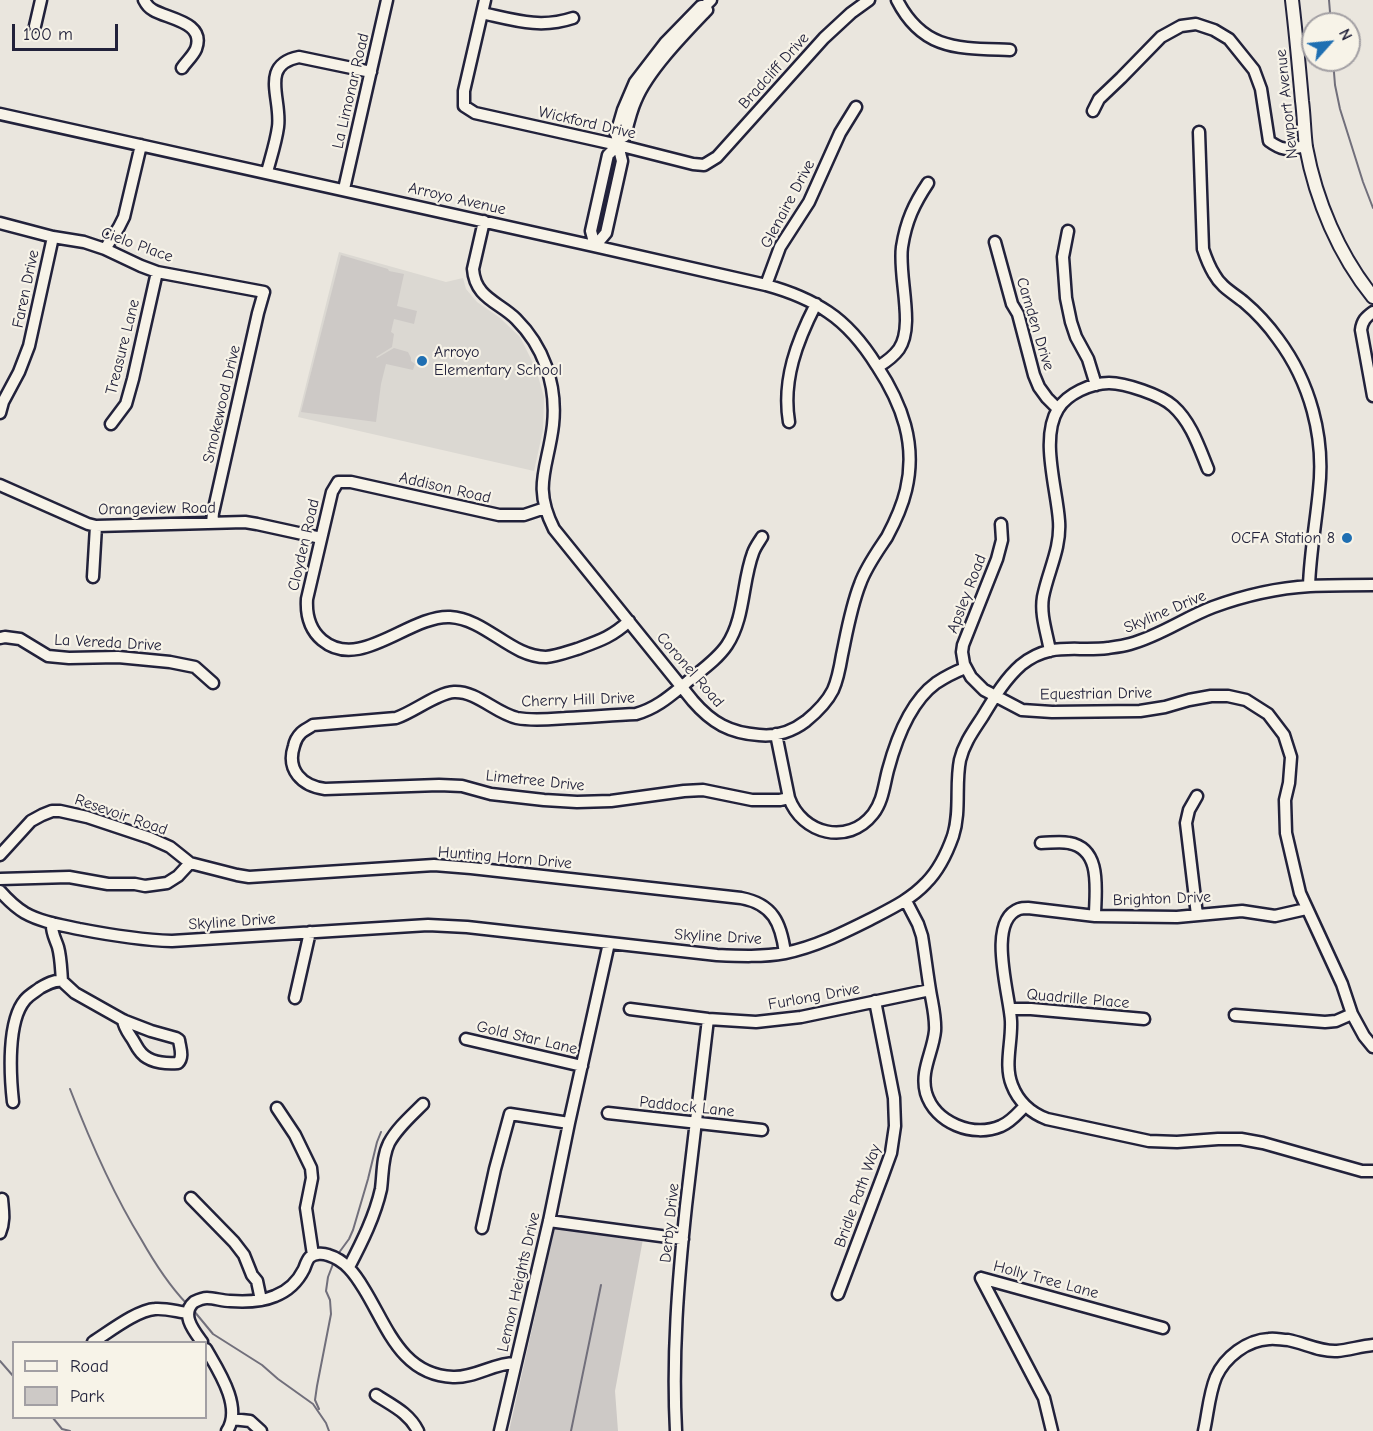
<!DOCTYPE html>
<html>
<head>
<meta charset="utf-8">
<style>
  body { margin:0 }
  #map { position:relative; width:1373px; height:1431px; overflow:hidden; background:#eae6de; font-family:"Comic Neue",sans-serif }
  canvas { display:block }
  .legend { position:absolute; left:12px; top:1341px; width:195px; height:78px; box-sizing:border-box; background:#f7f3e8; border:2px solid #a29fa3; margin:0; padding:8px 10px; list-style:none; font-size:18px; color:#22223b }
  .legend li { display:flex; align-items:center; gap:12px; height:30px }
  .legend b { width:30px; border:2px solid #a29fa3 }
  .north { position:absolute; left:1301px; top:12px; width:60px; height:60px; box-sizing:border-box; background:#f7f3e8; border:2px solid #a29fa3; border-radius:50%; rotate:63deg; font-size:16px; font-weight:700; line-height:24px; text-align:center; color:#22223b }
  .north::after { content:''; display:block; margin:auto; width:21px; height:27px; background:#1f6fb2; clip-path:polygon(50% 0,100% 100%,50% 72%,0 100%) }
  .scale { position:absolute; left:12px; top:24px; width:106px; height:27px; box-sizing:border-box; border:3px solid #22223b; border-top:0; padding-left:8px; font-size:18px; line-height:21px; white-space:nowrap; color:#22223b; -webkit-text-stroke:4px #f7f3e8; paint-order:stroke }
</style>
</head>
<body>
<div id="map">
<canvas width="1373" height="1431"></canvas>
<ul class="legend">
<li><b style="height:8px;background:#f7f3e8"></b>Road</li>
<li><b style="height:16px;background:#cdc9c6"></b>Park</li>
</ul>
<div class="north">N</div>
<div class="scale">100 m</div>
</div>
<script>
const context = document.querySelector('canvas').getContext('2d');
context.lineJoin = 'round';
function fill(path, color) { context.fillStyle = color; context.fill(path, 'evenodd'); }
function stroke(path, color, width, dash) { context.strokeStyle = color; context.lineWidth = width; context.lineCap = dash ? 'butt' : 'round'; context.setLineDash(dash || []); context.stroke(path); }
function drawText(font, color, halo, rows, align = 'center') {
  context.font = font + ' "Comic Neue",sans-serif'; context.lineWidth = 4.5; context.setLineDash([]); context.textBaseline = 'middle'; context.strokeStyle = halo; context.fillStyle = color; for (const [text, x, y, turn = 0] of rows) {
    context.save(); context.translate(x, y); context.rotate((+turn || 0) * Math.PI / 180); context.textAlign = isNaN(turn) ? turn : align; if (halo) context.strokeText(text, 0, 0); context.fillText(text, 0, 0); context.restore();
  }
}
fill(new Path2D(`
  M339,252L446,282L463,278L466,289L477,302L500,318L520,337L536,369L544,397L543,430L534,471L298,417Z`), '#dbd8d2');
fill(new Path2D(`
  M341,255L388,269L389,271L404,274L397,306L417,311L414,324L394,319L391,332L394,334L392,347L376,357L377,358L394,348L408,352L411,358V361L415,364L413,370L386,364L381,384L376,422L301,412Z
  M555,1227L643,1239L615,1391L618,1431H509Z`), '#cdc9c6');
stroke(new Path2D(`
  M1329,0L1331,24
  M1333,60L1335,85L1340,109L1363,182L1373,208
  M70,1089C90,1141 112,1192 141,1239C154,1262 168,1284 186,1303
  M338,1254L349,1239L353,1230L368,1179L377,1142L381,1132
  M194,1311L213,1334L262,1365L278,1379L313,1404L326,1423L329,1431
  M0,1361L14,1377
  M319,1409L315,1400L317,1386L331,1314L330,1300L326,1291L328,1277L333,1264
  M53,1418L62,1429L70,1431
  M571,1431L601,1285`), '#716f7b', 2);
const minor = new Path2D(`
  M144,0C146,4 149,8 153,10C168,19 206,22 196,49C193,56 186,62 182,68
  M485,0L464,91V106L475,113L618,145L693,164L704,165L717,157L824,38L851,13L869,0
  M897,0C923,51 959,48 1010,50
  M705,6L707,10L705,12C683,35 648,71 636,100C631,111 628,124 625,136L620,138L617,137L616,134L623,110L635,82L665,43L701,6H705L711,0
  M482,13C514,20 540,29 573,18
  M35,26L41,0
  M1093,111L1099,99L1121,78L1161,37L1181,26L1196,24L1214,30L1229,39L1254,70L1261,89L1269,141C1284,152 1288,149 1306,146
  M0,114C256,170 511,227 766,285C788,291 809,299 828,312C849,326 864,345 877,366C902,404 917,444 906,490C902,507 895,522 887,537C877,552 866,567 860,584C851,607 847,631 842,655C840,667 838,679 833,690C827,702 817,712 806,721C793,731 776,737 759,735C730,733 712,723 693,701L554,529C532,486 548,468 553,425C555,406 553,385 546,366C540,349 529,332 516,319C499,302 475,298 473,269L484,221
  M1199,132L1203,249C1206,258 1209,266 1214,274C1221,287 1233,293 1244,302C1257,313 1268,325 1278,339C1310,382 1325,437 1319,490C1316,522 1310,554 1309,586
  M618,145L608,155L591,231L595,246L606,233L622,161L618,145L619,141
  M267,172C271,157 276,142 278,127C282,99 259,65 299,57L371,72
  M344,189L387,0
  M0,223L53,237L84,242L105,249L141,266L157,272L264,292L258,313L213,513L212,523
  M1068,231L1063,257L1066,298L1071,322L1076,337L1088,359L1096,385
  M995,242L1012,304L1018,314L1034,375L1039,387L1047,398L1058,409
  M105,249L119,227L124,217L141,145
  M766,285L780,247L809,202L840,133L856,107
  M1373,312C1366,317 1362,321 1361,330L1373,396
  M878,367C886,362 894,356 899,349C915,326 898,276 902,247C906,221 914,204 928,183
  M0,413L3,402L19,372L29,346L53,237
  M789,422C782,380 797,341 816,304
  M111,424L126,404L133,379L157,272
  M0,485L88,524L96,526L245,522L257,524L321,538
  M545,508L524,515H499L351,482H338L332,492L307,599C306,615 309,629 322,640C360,672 409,615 450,617C486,619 511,657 546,657C557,656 567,652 577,649C599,641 612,637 629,621
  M1001,524L1002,540L997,559L963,645L962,652L964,664L971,677L984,690L1022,710L1052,712L1140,711L1165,707L1189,700L1211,696H1228L1246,700L1268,714L1284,735L1291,757L1289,783L1285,800L1286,833L1300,893L1342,984L1352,1014L1364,1036L1373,1047
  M762,537C759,542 755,547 753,553C742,582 745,618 727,645C717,660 700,671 686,683C670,696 657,708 636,714C613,715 590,717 567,718C551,719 533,721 517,718C495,713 477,691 454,692C437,693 414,712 396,718L313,725C309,728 304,730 301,733C297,737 295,741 294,746C286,770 302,786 325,789L439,785L462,786L491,794L544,800L577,802L611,801L684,791L703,790L752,800H780L789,798
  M93,577L96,526
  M0,638L5,637L20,639L48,656L69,658L118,657L170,662L195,667L213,683
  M1050,651C1047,633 1040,615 1043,597C1048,571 1061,549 1059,521C1057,489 1040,438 1058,409C1067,394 1091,383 1109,383C1125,383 1161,395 1173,406C1191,422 1199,447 1208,469
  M776,734L789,798C802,834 848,846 873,814C883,801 884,785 888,770C896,740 910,702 936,683C945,677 955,672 965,668
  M1041,843C1050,843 1060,841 1069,843C1103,849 1095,892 1095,916
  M0,855L31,821L42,815L52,811H60L87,817L150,838L170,847L190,863L178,876L167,883L145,886L135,884H108L69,877L0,879
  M190,863L237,875L249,877L434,865L471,868L741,898C773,904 781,923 785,953
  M0,891C7,899 15,907 25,913C41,922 61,925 79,929C110,935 140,940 172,941L428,925L467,927L717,955C740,956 763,957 785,953C815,947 843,933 869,920C890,909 910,900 926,883C939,870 947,853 953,836C961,811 955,785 960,760C964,743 974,730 983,716C994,698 1005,679 1021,665C1050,641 1075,652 1108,648C1115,647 1123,646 1130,644C1160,636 1184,618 1213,607C1243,596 1277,588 1310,586C1331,585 1352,585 1373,585
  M906,901L918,924L922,936C925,954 927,972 930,990C932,1003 936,1017 935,1031C933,1052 920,1071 926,1093C935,1123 973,1138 1001,1126C1011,1122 1018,1113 1025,1106
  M1306,909L1275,916L1242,911L1177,917L1095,916L1028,908C1025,908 1022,908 1019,909C986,921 1010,996 1011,1021C1012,1043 1004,1065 1012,1085C1018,1101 1031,1113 1047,1119L1149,1141L1177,1142L1218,1139H1241L1263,1143L1362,1171H1373
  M1197,915L1186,823L1189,810L1197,796
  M52,923C51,932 55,938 58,947C61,958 61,969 62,981L75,993L123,1020L125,1021L151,1031L176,1038L179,1040C180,1048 184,1057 178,1063C164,1064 147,1062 139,1050C136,1046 134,1041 131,1037C127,1031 124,1027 123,1020
  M295,998L310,932
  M630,1009L708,1019L756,1022L801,1017L930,990
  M1010,1009H1031L1144,1019
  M1235,1015L1325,1022L1336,1021L1352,1014
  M466,1039L582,1066
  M13,1102C10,1075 7,1021 25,1000C29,995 35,992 40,988C47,984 54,980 62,981
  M277,1108L295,1135L311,1168L312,1178L306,1208L313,1255
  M608,1113L762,1130
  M191,1198L234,1242L244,1255L252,1275L257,1281L261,1300
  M549,1221L683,1239
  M482,1228L495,1169L510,1114L569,1123
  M0,1233C5,1221 3,1211 2,1199
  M349,1267C362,1242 375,1216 381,1189C383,1174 382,1157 389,1143C397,1128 411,1116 423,1104
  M981,1278L1163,1328
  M981,1278L1044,1398L1052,1431
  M838,1294L883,1175L891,1153L895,1126L894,1098L875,1001
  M93,1342C109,1332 137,1310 155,1309C166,1308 178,1312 188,1313
  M202,1342C194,1331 180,1314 194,1302C198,1300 203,1298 207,1298C215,1298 222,1301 230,1301C244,1302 261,1302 275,1296C288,1291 298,1281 304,1269C306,1264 307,1260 310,1257C315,1253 323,1253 328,1255C345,1260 355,1274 364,1289C387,1326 401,1375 453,1377C475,1378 494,1363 515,1363
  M206,1349C218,1370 243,1407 227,1431
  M376,1395C393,1406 409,1413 418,1431
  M232,1419L250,1421L261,1431
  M500,1431L549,1221L569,1123L609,943
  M676,1431C672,1356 678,1281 686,1206C693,1144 701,1082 708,1019
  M1204,1431C1208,1413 1209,1394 1216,1377C1225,1357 1247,1340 1269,1339C1275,1338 1282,1340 1288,1340C1304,1343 1320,1352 1337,1351C1349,1350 1361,1346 1373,1345`);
const major = new Path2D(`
  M1292,0C1296,34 1299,67 1302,101C1304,116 1304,132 1306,147C1316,201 1339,255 1373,297`);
stroke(minor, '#22223b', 15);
stroke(major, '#22223b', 16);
stroke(minor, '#f7f3e8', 10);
stroke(major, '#f7f3e8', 12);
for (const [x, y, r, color] of [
  [422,361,6,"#1f6fb2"],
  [1347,538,6,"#1f6fb2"]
]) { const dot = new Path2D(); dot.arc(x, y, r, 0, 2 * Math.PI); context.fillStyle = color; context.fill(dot); stroke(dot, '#f7f3e8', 2); }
drawText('16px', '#22223b', '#f7f3e8', [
  ["Bradcliff Drive",774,71,-48],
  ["La Limonar Road",351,91,-77],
  ["Newport Avenue",1287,104,-96],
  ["Wickford Drive",587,123,13],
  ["Arroyo Avenue",457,199,13],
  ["Glenaire Drive",788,204,-62],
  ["Cielo Place",137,245,20],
  ["Faren Drive",26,289,-78],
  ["Camden Drive",1035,324,73],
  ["Treasure Lane",123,347,-76],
  ["Smokewood Drive",222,404,-77],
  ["Addison Road",445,488,13],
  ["Orangeview Road",157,509,-1],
  ["Cloyden Road",304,545,-77],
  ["Apsley Road",967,594,-69],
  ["Skyline Drive",1165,612,-23],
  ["La Vereda Drive",108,643,3],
  ["Coronel Road",690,670,49],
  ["Equestrian Drive",1096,694,-1],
  ["Cherry Hill Drive",578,700,-2],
  ["Limetree Drive",535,781,6],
  ["Resevoir Road",121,815,19],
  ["Hunting Horn Drive",505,858,5],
  ["Brighton Drive",1162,899,-2],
  ["Skyline Drive",232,922,-4],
  ["Skyline Drive",718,937,3],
  ["Furlong Drive",814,997,-10],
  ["Quadrille Place",1078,999,5],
  ["Gold Star Lane",527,1038,13],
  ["Paddock Lane",687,1107,6],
  ["Bridle Path Way",858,1196,-70],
  ["Derby Drive",670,1223,-84],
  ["Holly Tree Lane",1046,1280,15],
  ["Lemon Heights Drive",519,1282,-77]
]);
drawText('16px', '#22223b', '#f7f3e8', [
  ["Arroyo",434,352],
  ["Elementary School",434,370],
  ["OCFA Station 8",1335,538,"right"]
], 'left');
</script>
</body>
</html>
